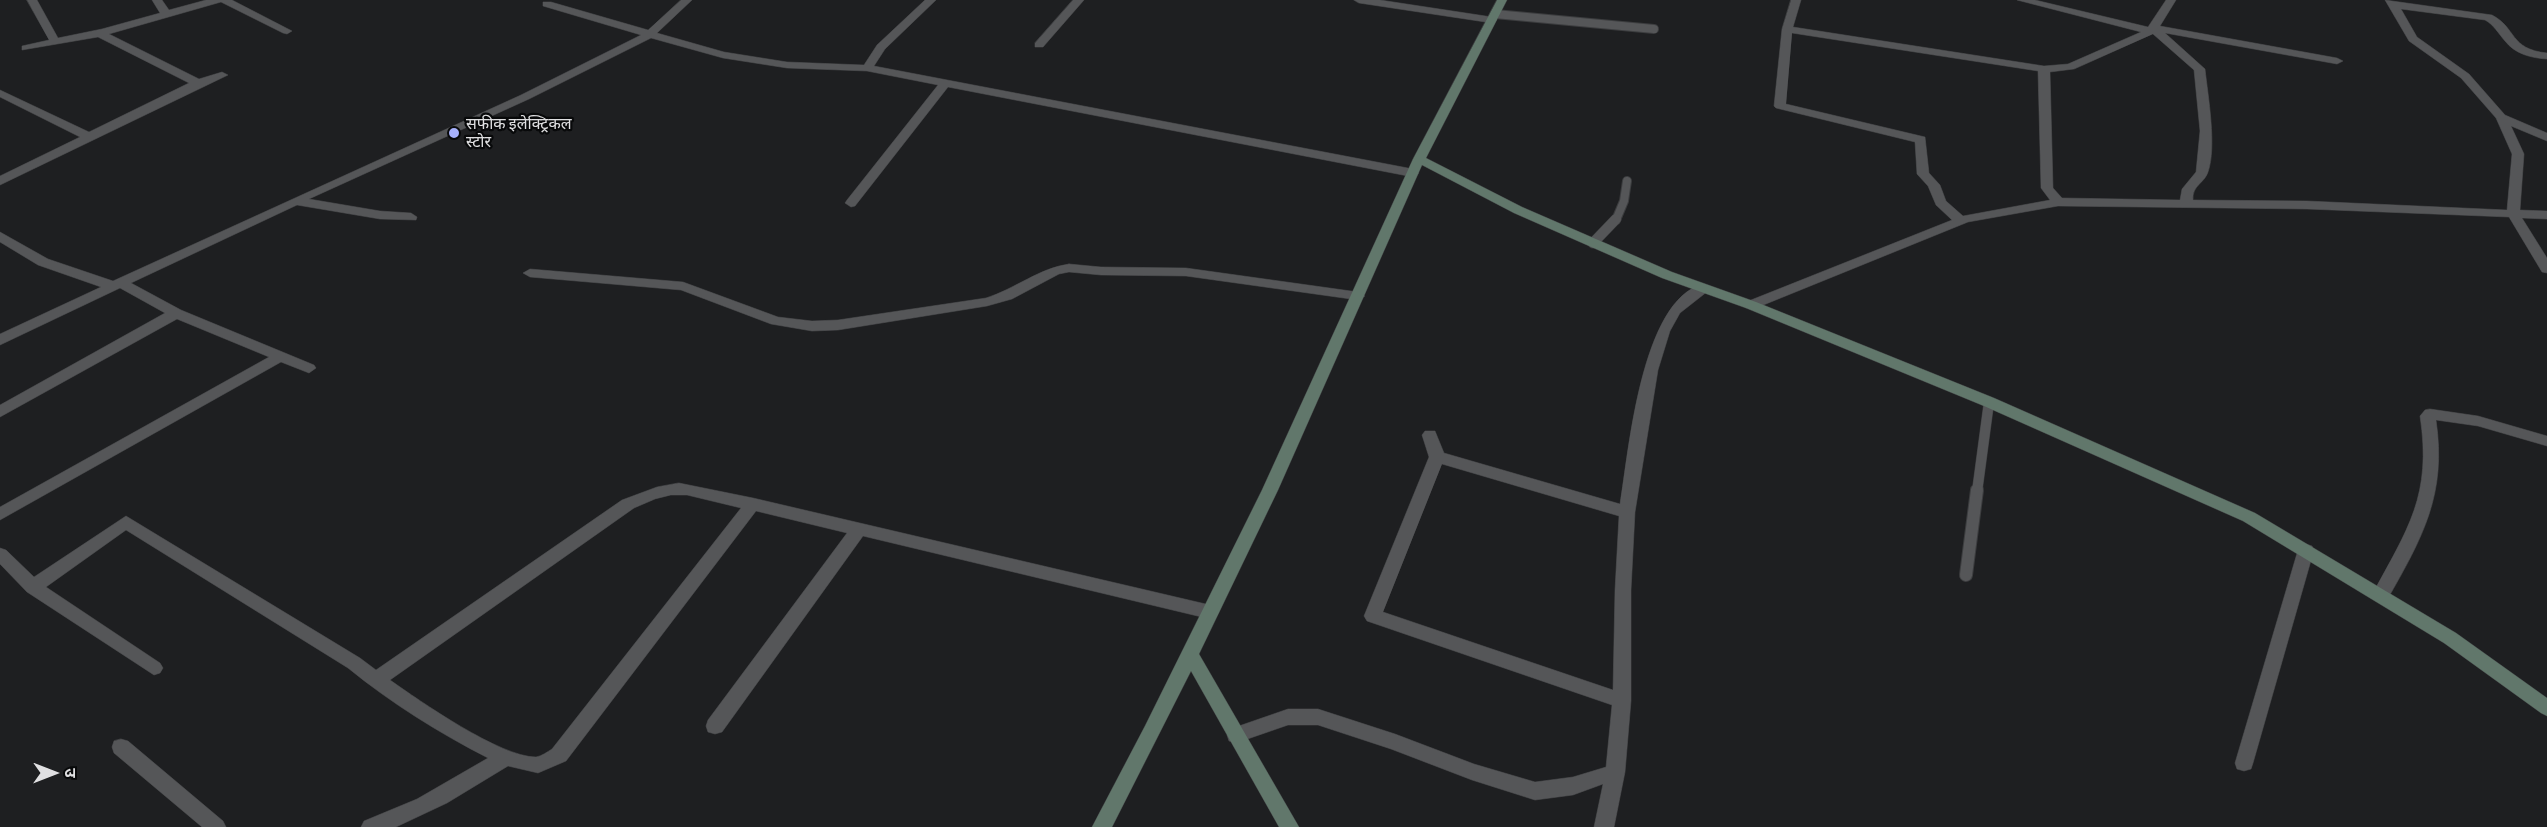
<!DOCTYPE html>
<html>
<head>
<meta charset="utf-8">
<style>
  body { margin:0 }
  #map { position:relative; width:2547px; height:827px; overflow:hidden; background:#1e1f21; font-family:Literata,"Noto Sans Devanagari",serif }
  canvas { display:block }
  .north { position:absolute; left:24px; top:743px; width:60px; height:60px; -webkit-text-stroke:4px #08090a; paint-order:stroke; rotate:90deg; font-size:16px; font-weight:700; line-height:24px; text-align:center; color:#e0e0e2 }
  .north::after { content:''; display:block; margin:auto; width:21px; height:27px; background:#e0e0e2; clip-path:polygon(50% 0,100% 100%,50% 72%,0 100%) }
</style>
</head>
<body>
<div id="map">
<canvas width="2547" height="827"></canvas>
<div class="north">उ</div>
</div>
<script>
const context = document.querySelector('canvas').getContext('2d');
context.lineJoin = 'round';
function stroke(path, color, width, dash) { context.strokeStyle = color; context.lineWidth = width; context.lineCap = dash ? 'butt' : 'round'; context.setLineDash(dash || []); context.stroke(path); }
function fill(path, color) { context.fillStyle = color; context.fill(path, 'evenodd'); }
function drawText(font, color, halo, rows, align = 'center') {
  context.font = font + ' Literata,"Noto Sans Devanagari",serif'; context.lineWidth = 4.5; context.setLineDash([]); context.textBaseline = 'middle'; context.strokeStyle = halo; context.fillStyle = color; for (const [text, x, y, turn = 0] of rows) {
    context.save(); context.translate(x, y); context.rotate((+turn || 0) * Math.PI / 180); context.textAlign = isNaN(turn) ? turn : align; if (halo) context.strokeText(text, 0, 0); context.fillText(text, 0, 0); context.restore();
  }
}
const laneFar2 = new Path2D(`
  M1495,14L1654,29
  M1616,220L1624,201L1627,181`);
const laneFar1 = new Path2D(`
  M1593,243L1616,219
  M1977,492L1989,402`);
const lane = new Path2D(`
  M1966,575L1977,490`);
const street = new Path2D(`
  M27,0H37L58,38L102,29L160,13L152,0H162L169,10L206,0H232L292,31L287,34L283,33L221,2L109,34L199,79L222,72L228,75L0,185V176L80,137L0,97V90L89,132L189,83L98,37L22,50V46L49,40Z
  M681,0H692L657,33L724,52L787,62L864,65L877,45L925,0H936L885,49L874,66L1413,169L1419,173L1413,177L948,87L855,206L851,207L845,203L847,200L938,85L867,71L787,68L723,58L651,38L529,99L309,199L380,211L411,213L417,217L416,220L380,219L297,205L131,283L181,310L314,365L316,368L309,373L281,362L0,520V507L269,357L177,319L0,417V405L165,313L120,288L0,345V334L101,287L38,265L0,242V232L48,259L113,281L521,95L641,35L543,6V2H551L648,30Z
  M1073,0H1084L1043,47H1035V43Z
  M1354,0H1380L1492,17L1497,20L1492,23L1359,3Z
  M1791,0H1801L1793,27L2044,66L2068,64L2141,32L2017,0H2035L2148,27L2166,0H2176L2160,26L2337,58L2343,61L2337,64L2165,33L2205,69C2208,96 2217,147 2208,172C2204,184 2192,185 2193,200L2307,201L2507,210L2512,154L2496,118L2461,78L2409,41L2385,0L2492,15C2517,28 2509,49 2547,53V59C2531,58 2515,54 2505,41C2498,33 2494,25 2485,20L2401,9L2417,37L2469,74L2505,115L2547,133V141L2511,126L2524,154L2520,210L2547,211V219L2522,218L2547,258V273L2542,272L2509,217L2307,209L2058,206L1968,222L1756,308H1746L1744,305L1746,302L1952,220L1936,205L1928,186L1917,174L1915,142L1776,108L1774,106L1782,29ZM1792,33L2038,71L2041,188L2050,200L1963,216L1946,201L1940,185L1929,173L1925,137L1786,104ZM2153,34L2194,70L2200,131L2196,172L2182,189L2180,200L2062,198L2053,188L2050,72L2074,69Z
  M1069,264L1101,267L1186,268L1358,292L1365,296L1358,300L1186,276L1101,275L1069,272L1059,274L1012,299L987,306L838,330L812,331L771,324L681,290L530,277L523,273L530,269L683,282L778,317L812,321L838,320L986,298C1015,289 1039,268 1069,264Z
  M1703,284L1710,288L1708,291L1680,313L1670,331L1658,370L1635,512L1631,590V701L1625,772L1614,827H1594L1603,784L1573,795L1535,800L1472,780L1391,749L1318,725H1288L1236,743L1229,741L1227,735L1229,729L1236,727L1288,709H1318L1395,734L1474,764L1535,782L1573,777L1606,767L1612,705L1367,621L1364,616L1429,457L1422,435L1425,431H1435L1444,453L1620,504C1629,450 1641,300 1703,284ZM1442,464L1619,516L1615,590L1613,690L1383,612Z
  M2430,409L2478,416L2547,436V446L2478,426L2436,420C2447,494 2423,537 2387,600L2381,602L2375,600L2372,595C2408,528 2432,496 2420,416L2425,410Z
  M679,483L753,498L1210,605L1216,607L1219,612L1216,617L1210,619L863,536L722,732L715,734L708,732L706,726L708,720L847,533L756,511L566,761L538,773L508,766L447,803L396,827H361L364,821L417,799L488,758C439,733 391,703 348,668L126,530L46,587L160,663L163,668L160,673L154,675L27,592L0,564V548L6,550L34,577L126,516L360,658L376,670L622,500L657,487ZM671,495H687L741,508L552,749C547,752 542,756 536,757C500,757 420,701 390,680L634,508L655,499Z
  M2306,544L2312,546L2314,550L2253,763L2251,769L2244,771L2237,769L2235,763L2298,550L2300,546Z
  M121,739L128,741L223,821L226,827H202L114,753L112,747L114,741Z`);
const secondary = new Path2D(`
  M1497,0H1507L1426,158L1522,207L1672,272L1756,302L1994,398L2255,513L2456,633L2547,698V716L2541,713L2444,643L2243,521L1984,406L1746,308L1662,278L1514,213L1422,165L1278,490L1199,654L1299,827H1279L1191,671L1112,827H1092L1145,726L1262,490L1413,159Z`);
stroke(laneFar2, '#3c3d3f', 10);
stroke(laneFar1, '#3c3d3f', 11);
stroke(lane, '#3c3d3f', 14);
stroke(street, '#3c3d3f', 1);
stroke(secondary, '#3c3d3f', 1);
stroke(laneFar2, '#555658', 8);
stroke(laneFar1, '#555658', 10);
stroke(lane, '#555658', 12);
fill(street, '#555658');
fill(secondary, '#61776b');
for (const [x, y, r, color] of [
  [454,133,6,"#a7b1fc"]
]) { const dot = new Path2D(); dot.arc(x, y, r, 0, 2 * Math.PI); context.fillStyle = color; context.fill(dot); stroke(dot, '#08090a', 2); }
drawText('16px', '#e0e0e2', '#08090a', [
  ["सफीक इलेक्ट्रिकल",466,124],
  ["स्टोर",466,142]
], 'left');
</script>
</body>
</html>
